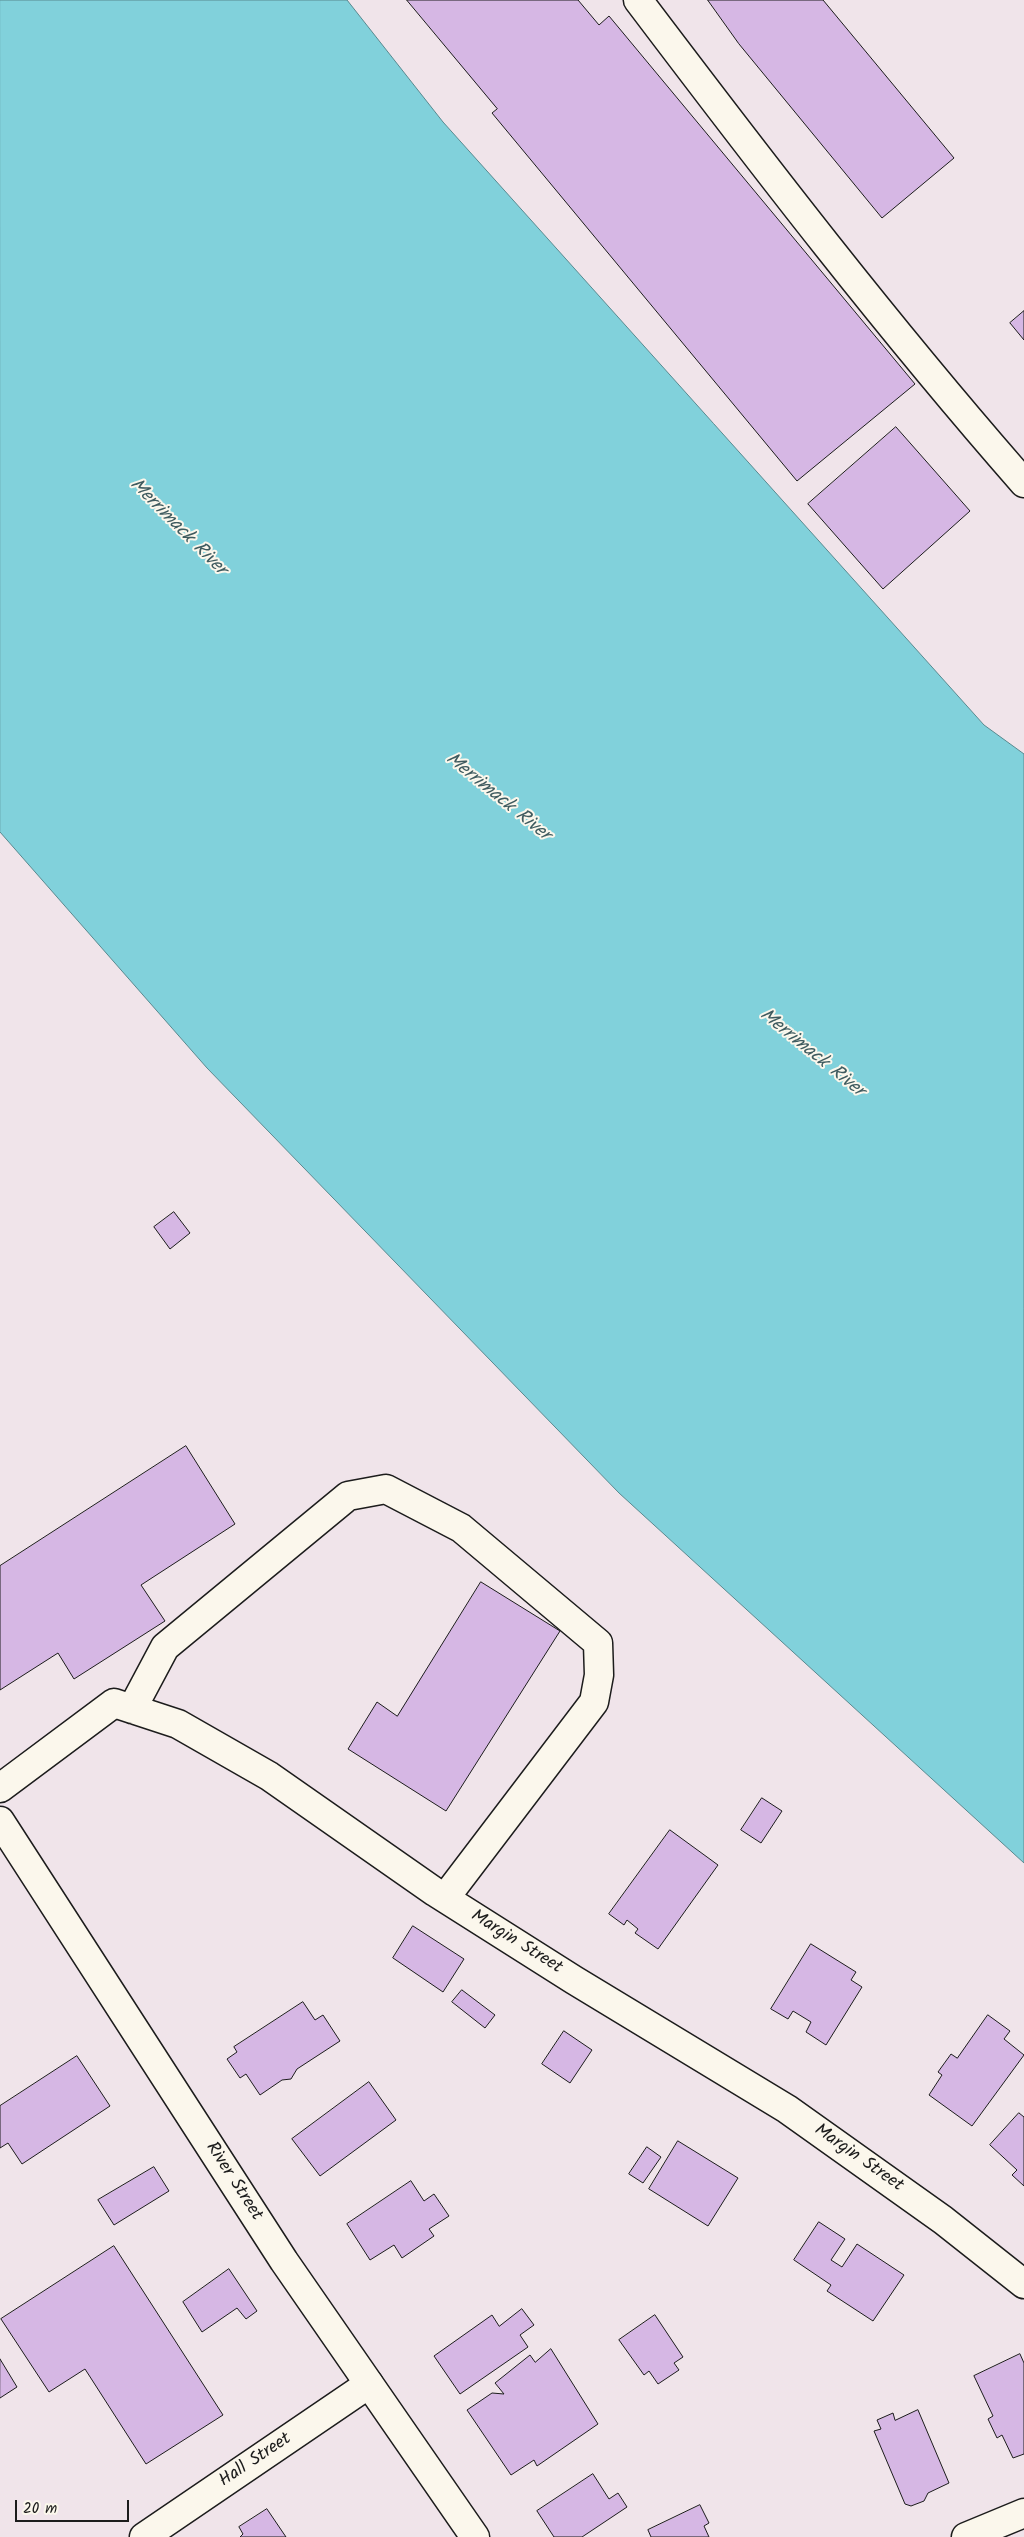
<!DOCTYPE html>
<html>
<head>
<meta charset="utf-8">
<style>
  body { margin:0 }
  #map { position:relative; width:1024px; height:2537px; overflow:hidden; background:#f0e4ea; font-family:Kalam,sans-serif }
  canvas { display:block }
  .scale { position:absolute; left:15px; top:2500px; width:114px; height:22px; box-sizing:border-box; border:2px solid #1c1c1c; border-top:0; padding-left:6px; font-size:15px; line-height:18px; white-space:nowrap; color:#1c1c1c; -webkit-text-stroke:4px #fbf7ec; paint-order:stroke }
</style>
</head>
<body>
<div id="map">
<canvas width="1024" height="2537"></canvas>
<div class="scale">20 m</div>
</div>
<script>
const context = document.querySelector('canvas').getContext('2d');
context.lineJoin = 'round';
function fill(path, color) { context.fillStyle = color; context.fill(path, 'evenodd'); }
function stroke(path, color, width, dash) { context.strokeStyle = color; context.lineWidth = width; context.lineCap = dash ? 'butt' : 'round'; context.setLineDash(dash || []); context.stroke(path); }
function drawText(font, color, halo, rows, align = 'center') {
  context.font = font + ' Kalam,sans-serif'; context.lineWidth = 4; context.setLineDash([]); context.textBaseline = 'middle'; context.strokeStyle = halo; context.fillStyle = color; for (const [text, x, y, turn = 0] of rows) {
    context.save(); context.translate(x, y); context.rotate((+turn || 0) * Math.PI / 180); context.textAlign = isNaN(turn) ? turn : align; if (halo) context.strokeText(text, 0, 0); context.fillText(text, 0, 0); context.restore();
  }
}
const water = new Path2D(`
  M0,0H347L443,122L984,725L1024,754V1863L619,1493L207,1068L0,832Z`);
fill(water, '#81d1db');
stroke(water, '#59898f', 1);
const building = new Path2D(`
  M407,0H578L599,25L609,16L915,384L797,481L492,113L497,109Z
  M708,0H823L954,158L882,218L739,44Z
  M1024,311V340L1010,323Z
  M896,427L970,511L883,589L808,504Z
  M174,1212L190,1233L170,1249L154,1227Z
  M186,1446L235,1524L141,1585L165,1621L74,1679L58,1653L0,1690V1566Z
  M481,1582L560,1631L446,1811L348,1749L377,1702L397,1716Z
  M762,1798L782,1811L761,1843L741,1830Z
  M670,1830L718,1865L658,1949L635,1933L638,1929L627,1920L624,1925L609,1914Z
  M413,1926L464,1959L443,1992L393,1958Z
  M811,1944L856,1972L851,1980L862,1987L826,2045L806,2032L811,2022L793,2011L788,2019L771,2009Z
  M462,1990L495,2015L485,2028L452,2002Z
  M303,2002L315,2020L323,2015L340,2041L297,2069L291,2079L282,2080L260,2095L246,2074L240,2078L227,2059L237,2052L234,2047Z
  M988,2015L1010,2031L1004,2039L1024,2055L972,2126L929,2095L942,2075L938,2072L951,2054L957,2058Z
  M564,2031L592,2050L570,2083L542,2064Z
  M77,2056L110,2106L22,2164L8,2143L0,2148V2106Z
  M369,2082L396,2120L320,2176L292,2139Z
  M1019,2113L1024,2117V2186L1012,2175L1017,2170L990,2145Z
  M678,2141L738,2178L708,2226L649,2189Z
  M647,2147L661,2157L643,2183L629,2174Z
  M154,2167L169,2191L114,2225L98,2200Z
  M411,2181L424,2201L434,2194L449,2216L429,2229L434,2236L402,2258L394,2245L370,2260L347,2224Z
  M819,2222L845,2239L831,2260L842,2267L857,2244L904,2275L873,2321L827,2291L831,2285L794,2260Z
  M114,2246L223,2415L146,2464L85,2369L49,2392L1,2319Z
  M229,2269L257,2311L246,2319L237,2308L202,2332L183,2302Z
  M522,2309L534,2325L520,2335L528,2347L460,2394L434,2356L492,2315L499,2326Z
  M655,2315L683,2357L674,2363L679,2370L658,2384L649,2371L644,2375L619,2340Z
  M551,2349L598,2424L537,2466L534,2460L511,2475L467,2410L492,2393L504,2394L495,2383L530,2355L535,2362Z
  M1020,2354L1024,2363V2454L1013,2458L1002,2435L997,2438L988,2419L993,2416L974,2376Z
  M0,2359L17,2387L0,2398Z
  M918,2410L949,2483L928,2493L924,2501L911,2506L905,2504L874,2431L881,2429L877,2420L893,2413L895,2420Z
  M593,2474L609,2499L618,2493L627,2507L582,2537H554L537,2511Z
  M700,2505L709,2523L704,2526L709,2537H651L648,2530Z
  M267,2509L286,2537H240L243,2534L239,2527Z`);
fill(building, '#d6b7e4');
stroke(building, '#1c1c1c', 1);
const minor = new Path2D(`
  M638,0C762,164 888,328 1024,483
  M132,1709L165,1647L348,1496L386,1489L461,1528L598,1643L599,1675L594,1702L445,1898
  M0,1788L114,1703L178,1724L269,1776L435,1892L574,1980L787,2109L943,2220L1024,2284
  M144,2537L369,2384
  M966,2537L1024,2513`);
const major = new Path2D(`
  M0,1821L284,2261L475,2537`);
stroke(minor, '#1c1c1c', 31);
stroke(major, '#1c1c1c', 31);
stroke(minor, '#fbf7ec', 28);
stroke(major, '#fbf7ec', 28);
drawText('18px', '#1c1c1c', '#fbf7ec', [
  ["Margin Street",516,1943,32],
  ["Margin Street",858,2159,35],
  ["River Street",233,2182,57],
  ["Hall Street",256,2461,-34]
]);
drawText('italic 19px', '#3f5b5f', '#fbf7ec', [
  ["Merrimack River",177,528,45],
  ["Merrimack River",497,798,39],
  ["Merrimack River",811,1054,39]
]);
</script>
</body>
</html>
